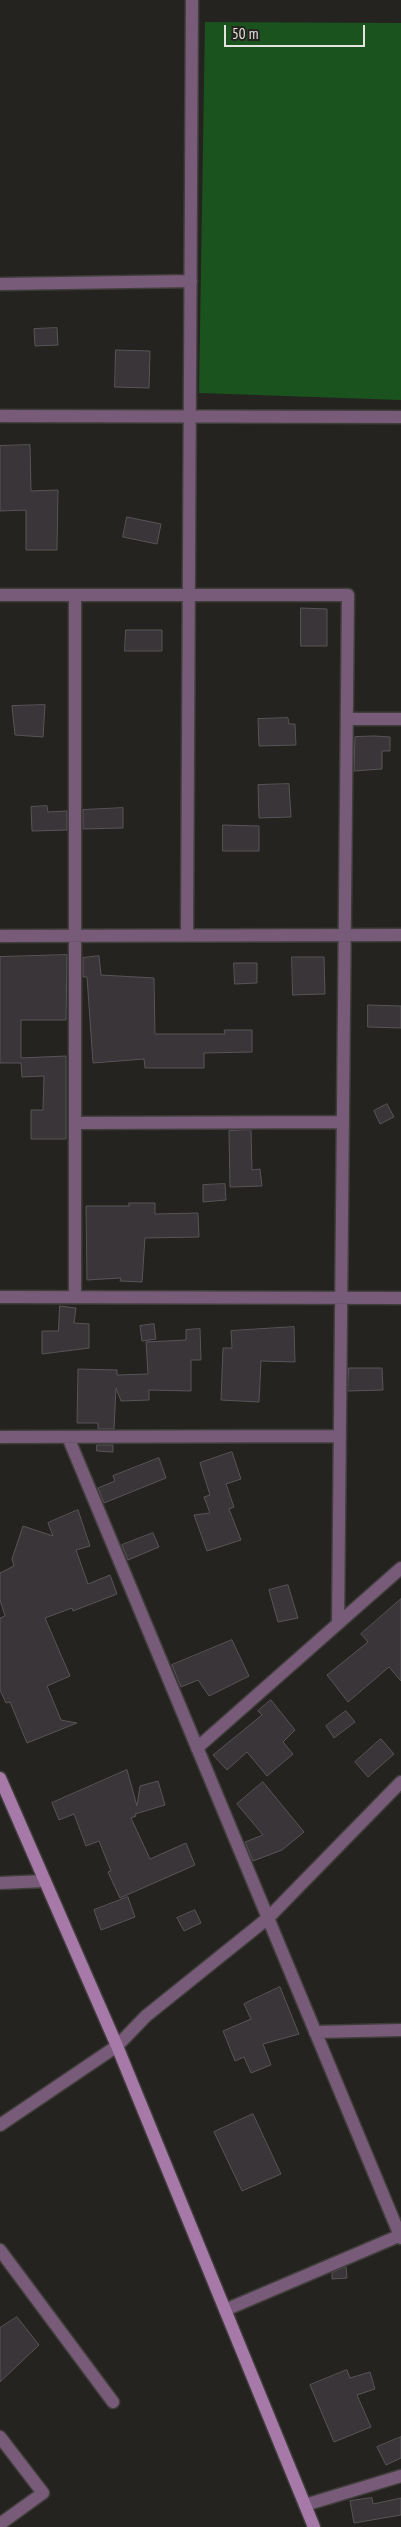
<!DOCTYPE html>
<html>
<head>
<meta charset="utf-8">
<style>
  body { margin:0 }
  #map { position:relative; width:401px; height:2527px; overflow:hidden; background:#252320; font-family:"PT Sans Narrow",sans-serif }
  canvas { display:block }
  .scale { position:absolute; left:224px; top:25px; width:141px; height:22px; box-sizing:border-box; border:2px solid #e4e3e0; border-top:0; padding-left:6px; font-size:15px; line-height:18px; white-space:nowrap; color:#e4e3e0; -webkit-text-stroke:4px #252320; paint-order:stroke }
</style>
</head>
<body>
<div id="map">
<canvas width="401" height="2527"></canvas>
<div class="scale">50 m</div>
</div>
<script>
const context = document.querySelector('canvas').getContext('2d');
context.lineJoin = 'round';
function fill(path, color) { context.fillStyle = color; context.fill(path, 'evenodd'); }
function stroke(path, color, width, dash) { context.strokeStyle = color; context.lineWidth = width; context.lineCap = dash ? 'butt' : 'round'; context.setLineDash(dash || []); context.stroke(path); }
fill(new Path2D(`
  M205,22L401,23V400L199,393Z`), '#1a531e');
const building = new Path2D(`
  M57,328L58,345L35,346L34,329Z
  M116,350L150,351L149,388L115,387Z
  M30,445L31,491L58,490L57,550H26V510L0,511V446Z
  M127,517L161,524L157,544L123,537Z
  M301,608L327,609V646H301Z
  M126,630H162V651H125Z
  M45,705L43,737L15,735L12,706Z
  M288,718L289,724H295L296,745L259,746L258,719Z
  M375,736L390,737V751H382V769L354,771L355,737Z
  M289,784L291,817L259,818L258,785Z
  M47,806L48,812L67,811V830L32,831L31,807Z
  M123,808V828L83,829V810Z
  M223,825L259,826V851H223Z
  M67,955L66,1020H21V1058L66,1056V1139H31V1110H43L44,1076L22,1077L21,1063H0V957Z
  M99,956L101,975L154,978L155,1034H225L224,1030H252V1052L204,1053V1068H145L144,1059L93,1063L87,977H83V958Z
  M292,957H324L325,994L293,995Z
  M234,963H257V983L235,984Z
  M368,1005L401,1006V1028L368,1027Z
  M387,1104L394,1117L380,1124L374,1111Z
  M251,1130L252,1170L260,1169L262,1186L230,1187L229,1131Z
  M225,1184L226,1200L203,1202V1185Z
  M129,1203H155V1214L198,1213L199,1237L145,1238L142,1282L120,1281L121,1278L87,1280L86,1206H129Z
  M60,1306L76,1308L74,1323L89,1324V1348L42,1354V1331H58Z
  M154,1324L156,1339L142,1341L140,1326Z
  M294,1327L295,1362L261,1361L259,1402L221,1400L223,1348H232L231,1331Z
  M200,1329L201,1360H191V1391L149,1390V1400L121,1401L116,1388L114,1429H98V1423H77L78,1369L117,1370V1375L148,1374L146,1342L186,1340V1330Z
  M349,1368H382L383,1390L348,1391Z
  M97,1445H113V1452L97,1451Z
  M232,1452L241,1479L226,1484L234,1507L229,1509L241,1540L207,1551L194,1515L210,1513L204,1497L210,1495L200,1463Z
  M159,1458L166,1478L104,1503L98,1488L115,1481L113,1476Z
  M78,1510L90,1546L76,1550L88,1584L110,1575L117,1594L73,1611L72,1608L45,1618L70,1676L47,1686L61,1720L77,1723L27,1743L10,1702L6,1703L0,1690V1618L5,1616L0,1600V1573L14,1566L12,1559L23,1526L53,1536L48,1523Z
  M153,1533L159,1547L128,1560L122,1545Z
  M288,1585L298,1618L278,1622L269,1590Z
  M401,1599V1681L389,1667L348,1702L327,1675L368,1642L361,1634Z
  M232,1640L249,1676L209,1696L198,1680L181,1687L172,1665Z
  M271,1700L295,1730L283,1742L293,1754L267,1776L247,1752L227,1770L213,1755L262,1715L258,1711Z
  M346,1711L355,1722L334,1738L326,1726Z
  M381,1739L394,1754L368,1777L355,1762Z
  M127,1770L137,1806L140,1786L158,1781L165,1805L135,1814L136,1816L131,1818L150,1859L186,1843L195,1865L120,1898L108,1872L111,1871L99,1841L86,1846L74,1814L59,1820L52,1803Z
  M263,1782L304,1832L282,1850L253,1861L245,1842L263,1835L237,1804Z
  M128,1897L135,1917L101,1930L94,1910Z
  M195,1910L201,1923L184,1931L177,1918Z
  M280,1987L299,2034L263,2044L271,2065L251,2073L244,2057L235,2061L223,2031L251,2019L244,2004Z
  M253,2114L281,2174L242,2191L214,2132Z
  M346,2267L347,2278L332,2279V2273Z
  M17,2317L39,2345L0,2382V2328Z
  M347,2370L350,2378L370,2372L375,2389L357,2395L371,2427L334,2442L310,2385Z
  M401,2437V2458L386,2465L377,2447Z
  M372,2498L373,2504L401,2498V2515L354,2523L350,2501Z`);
fill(building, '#393538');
stroke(building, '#585457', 1);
const minor = new Path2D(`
  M0,284L191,281
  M0,416L401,417
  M0,595H348L338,1624
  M75,595V1297
  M347,719H401
  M187,935L192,0
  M0,936L401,935
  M75,1123L343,1122
  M0,1297L401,1298
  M0,1437L339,1436
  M68,1437L401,2238
  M197,1748L401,1568
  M0,1883L45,1881
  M315,2032L401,2030
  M0,2125L117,2046L146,2016L268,1918L401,1782
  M0,2250L113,2402
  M225,2310L401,2235
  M0,2437L43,2493L0,2524
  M305,2505L401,2476`);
const secondary = new Path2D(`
  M0,1778L117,2046L314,2527`);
stroke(minor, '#403e3b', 15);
stroke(secondary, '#403e3b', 15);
stroke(minor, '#775b79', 12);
stroke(secondary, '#a679a9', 12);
</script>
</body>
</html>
